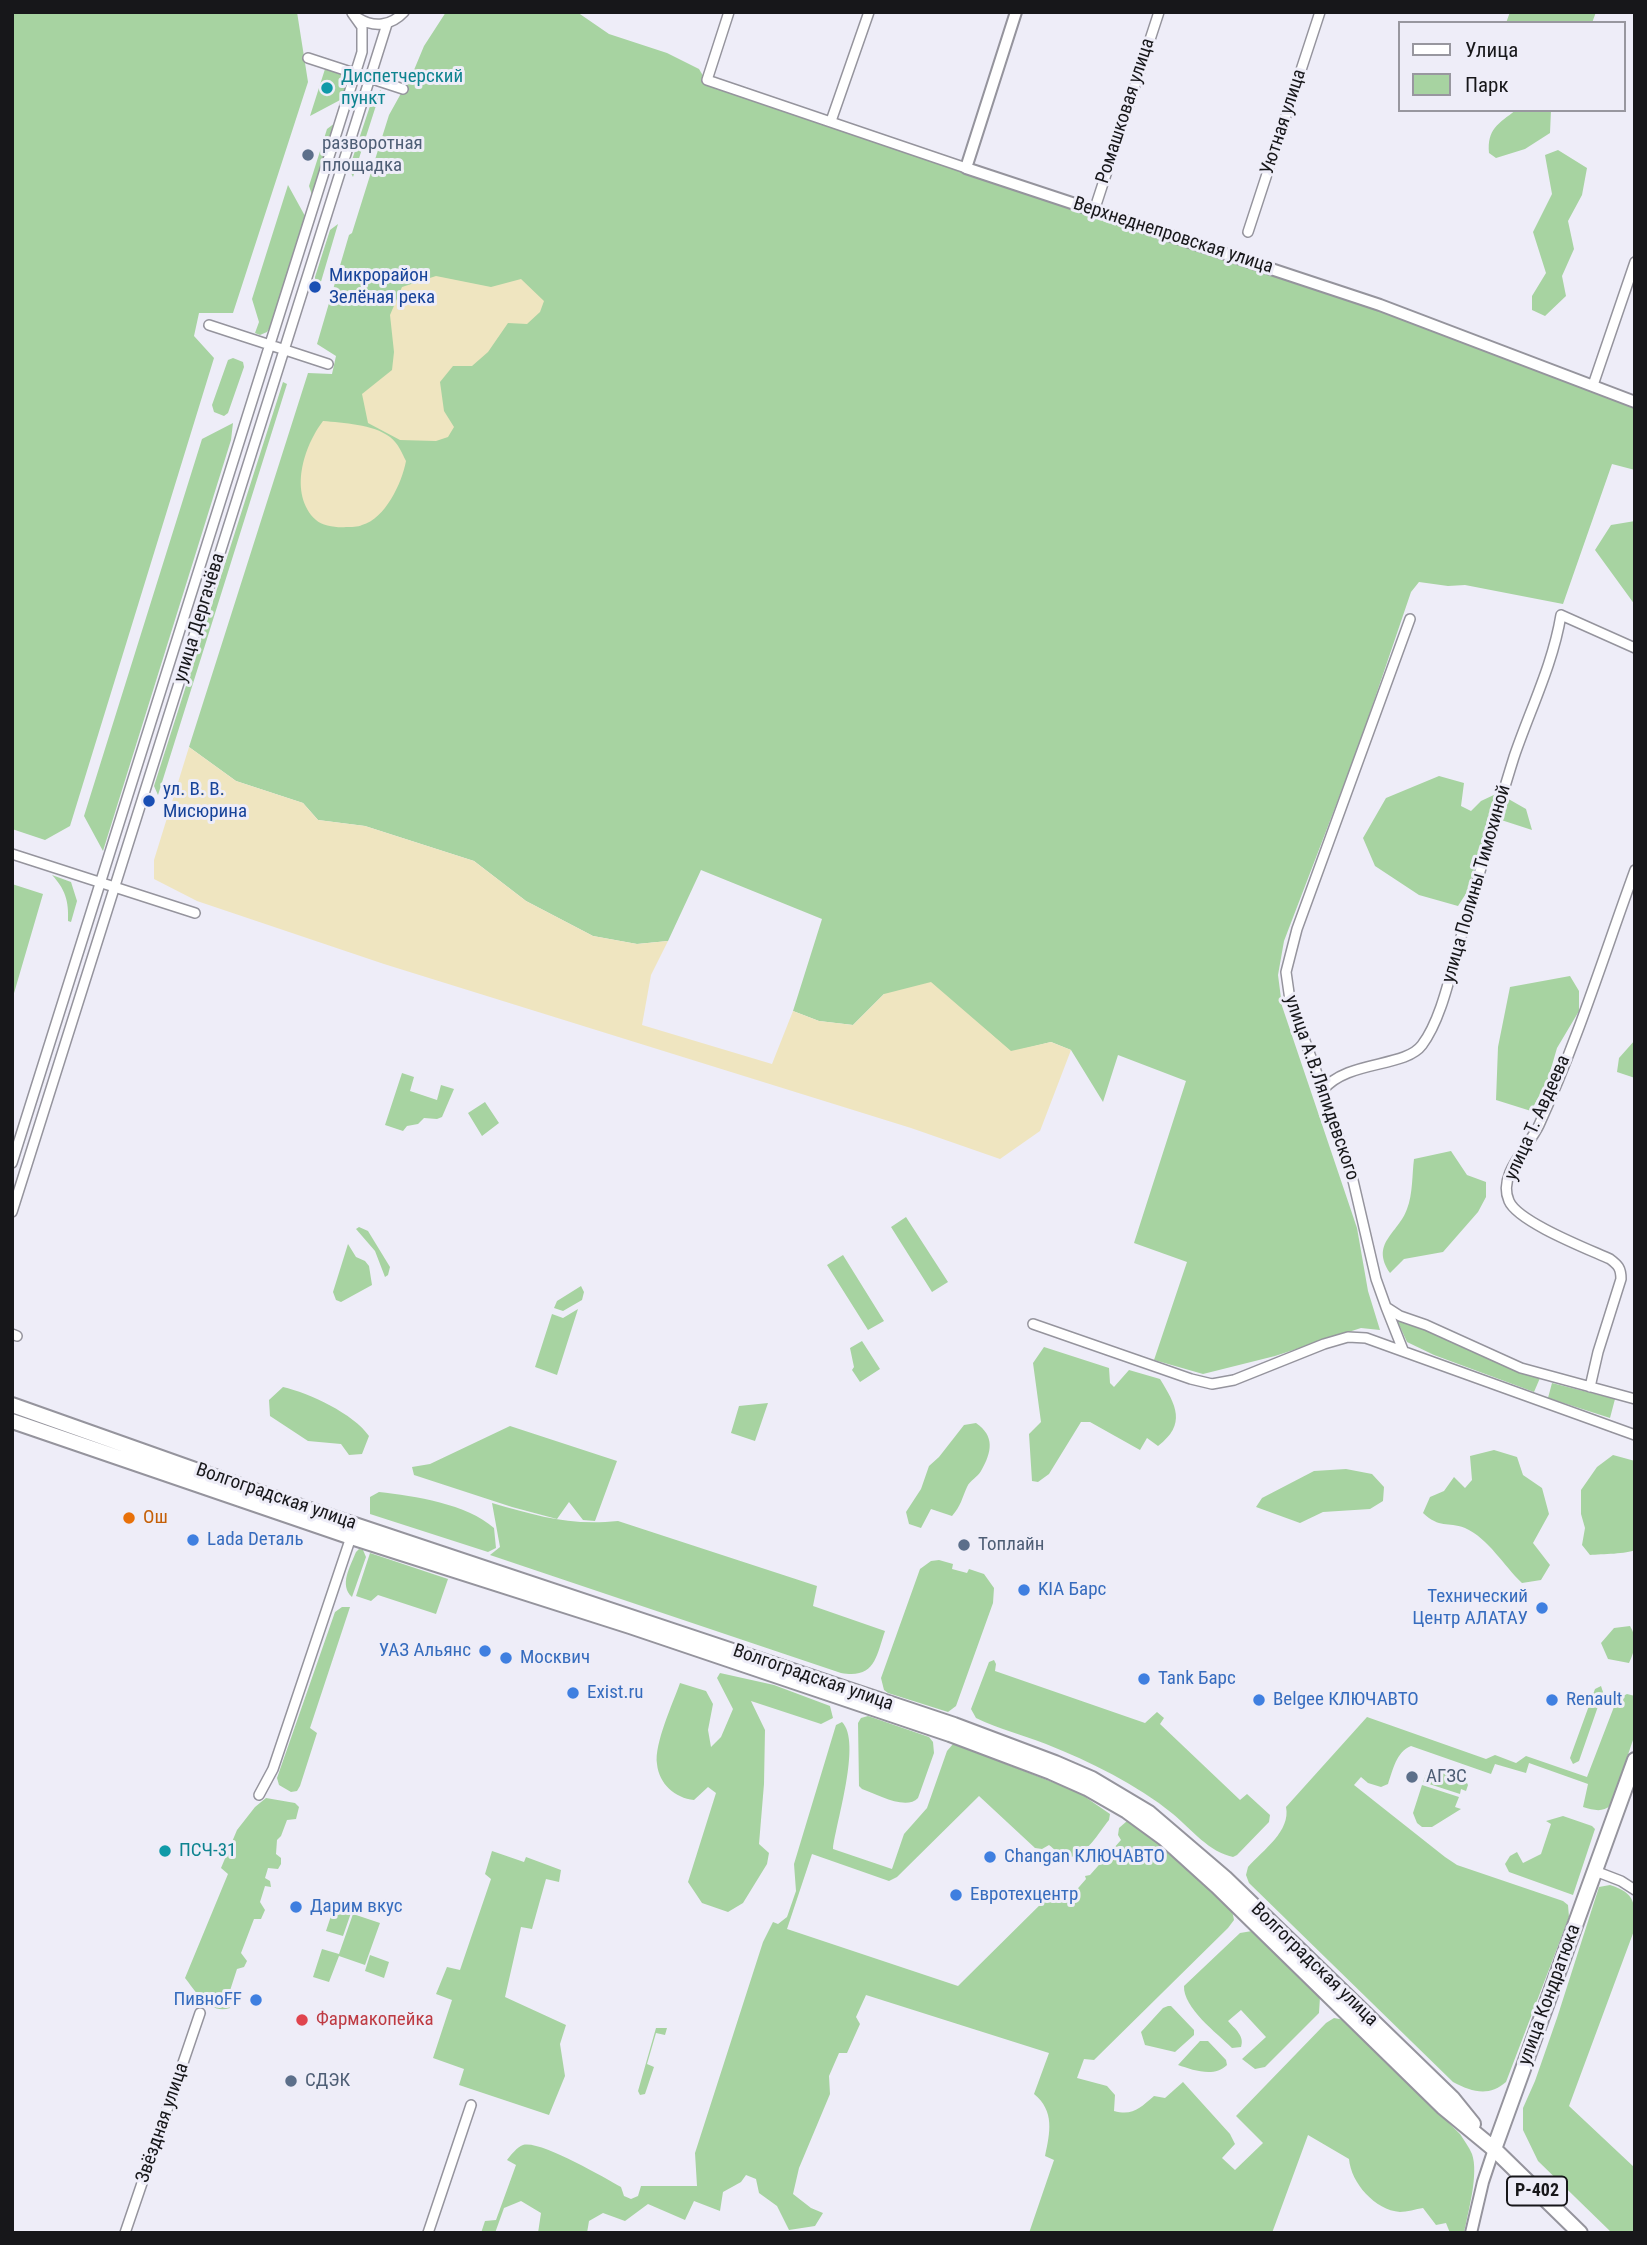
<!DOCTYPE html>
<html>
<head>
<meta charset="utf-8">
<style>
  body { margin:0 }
  #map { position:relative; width:1647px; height:2245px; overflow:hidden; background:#eeedf8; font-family:"Roboto Condensed",sans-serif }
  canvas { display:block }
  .frame { position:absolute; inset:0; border:14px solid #17171a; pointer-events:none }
  .legend { position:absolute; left:1398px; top:21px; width:228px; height:91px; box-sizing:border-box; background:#eeedf8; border:2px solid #98979f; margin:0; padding:9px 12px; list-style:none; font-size:21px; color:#17171a }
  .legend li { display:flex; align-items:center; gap:14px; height:35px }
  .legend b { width:35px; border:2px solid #98979f }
</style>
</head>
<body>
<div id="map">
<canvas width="1647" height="2245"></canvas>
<div class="frame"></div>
<ul class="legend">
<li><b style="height:9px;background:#fff"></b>Улица</li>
<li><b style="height:19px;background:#a7d3a1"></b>Парк</li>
</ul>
</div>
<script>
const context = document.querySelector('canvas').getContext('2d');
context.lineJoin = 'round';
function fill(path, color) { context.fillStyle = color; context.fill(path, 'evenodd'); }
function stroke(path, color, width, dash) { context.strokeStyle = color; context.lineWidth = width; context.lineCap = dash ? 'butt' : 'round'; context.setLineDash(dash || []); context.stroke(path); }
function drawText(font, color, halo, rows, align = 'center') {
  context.font = font + ' "Roboto Condensed",sans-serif'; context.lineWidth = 6; context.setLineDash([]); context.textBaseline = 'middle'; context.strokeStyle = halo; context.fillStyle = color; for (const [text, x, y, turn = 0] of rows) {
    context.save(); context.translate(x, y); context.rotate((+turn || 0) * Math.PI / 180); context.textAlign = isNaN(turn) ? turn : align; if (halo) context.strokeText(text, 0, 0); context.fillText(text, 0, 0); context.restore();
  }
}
fill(new Path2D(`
  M12,12H297L308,82L233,313H199L194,336L214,358L70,826L45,840L12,829Z
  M446,12H577L609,34L667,53L699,69L708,84L1465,340L1635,406V470L1612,464L1563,604L1465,585L1448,586L1419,582L1411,592L1359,745L1284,941L1278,975L1282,1006L1357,1228L1368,1291L1380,1330L1361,1328L1275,1356L1203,1374L1154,1360L1187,1262L1134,1243L1186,1081L1118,1055L1103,1102L1071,1050L1051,1042L1011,1052L986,1030L884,994L853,1025L819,1021L793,1011L822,919L701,870L668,941L637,944L593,936L526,901L474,861L365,826L318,820L303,803L236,781L189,747L308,373L332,374L336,356L317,344L349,235L352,233L389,115L414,70L424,46Z
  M1510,12H1596L1592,23H1506Z
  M325,69L343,74L347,82L342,99L310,116Z
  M381,90L353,177L349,169L374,94Z
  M1516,110H1551L1550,133L1525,149L1496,158L1489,153C1487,129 1498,124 1516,110Z
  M335,123L312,195L309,186L327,129Z
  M1558,150L1587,168L1582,195L1568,221L1574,249L1562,276L1566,296L1545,316L1532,310V296L1546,273L1533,232L1552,194L1545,155Z
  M288,185L305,216L270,327L267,332L260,335L255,333L259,322L252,299Z
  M338,224L320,285H319L315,281V277L330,230Z
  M233,358L243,362L244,367L228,413L224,416L214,412L212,405L228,360Z
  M283,382L287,384L158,795L154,786Z
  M233,423L231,440L103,851L84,816L202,439Z
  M1635,521V605L1595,550L1611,525Z
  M1439,776L1464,783L1461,806L1471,811L1481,801L1498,793L1526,809L1532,830L1492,817L1467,892L1458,906L1419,895L1375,866L1363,838L1386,798Z
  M52,875L71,882L77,901L71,922L68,921C69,901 65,889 52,875Z
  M12,884L43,894L12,1000Z
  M1570,976L1579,991V1011L1557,1048L1548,1079L1531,1111L1496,1100L1498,1047L1510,987Z
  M1635,1040V1078L1617,1072L1619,1058Z
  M402,1073L414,1077L410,1091L437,1100L441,1085L454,1089L442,1117L437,1119L424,1118L418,1124L407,1126L403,1131L385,1125Z
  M485,1102L499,1123L482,1136L468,1113Z
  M1451,1151L1467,1175L1486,1182V1197L1478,1212L1443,1252L1404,1259L1390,1273C1370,1243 1398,1234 1407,1209C1413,1194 1412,1174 1414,1159Z
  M906,1217L948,1282L932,1292L891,1227Z
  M359,1227L368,1231L390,1267L388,1275L385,1277L375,1251L356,1229Z
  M348,1244L356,1257L365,1261L369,1266L372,1285L341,1302L336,1300L333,1292Z
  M843,1255L884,1321L868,1330L827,1265Z
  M581,1286L584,1292L582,1300L563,1311L554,1308L557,1301Z
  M578,1309L557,1375L535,1367L552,1314L563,1318Z
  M1396,1318C1444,1338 1491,1361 1540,1378L1534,1392L1434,1355L1407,1342Z
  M862,1341L880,1369L860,1382L852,1370L854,1367L850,1348Z
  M1044,1347L1109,1368L1110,1383L1114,1387L1129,1370L1160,1379C1176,1405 1187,1424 1158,1446L1147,1438L1140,1450L1090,1422H1081L1049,1474L1038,1482L1032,1481L1029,1434L1041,1422L1033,1363Z
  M1552,1383L1615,1399L1610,1418L1548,1398Z
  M283,1387C309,1393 354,1414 369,1436L362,1454L349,1455L341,1444L308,1441L270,1416L269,1400Z
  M768,1403L755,1441L731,1433L739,1406Z
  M976,1423C995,1436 992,1452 981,1471C978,1477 970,1480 967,1487C962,1498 961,1506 952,1516L931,1509L921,1528L909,1524L906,1512L921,1489L929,1466L939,1457L964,1425Z
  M510,1426L617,1461L595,1521L583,1520L569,1502L557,1519L512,1507L414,1475L412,1467L430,1464Z
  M1494,1450L1517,1457L1523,1475L1542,1488L1549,1514L1533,1543L1550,1565L1541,1580L1522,1583C1503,1565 1489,1539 1465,1528C1447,1521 1440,1529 1423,1513L1430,1497L1444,1491L1454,1477L1465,1488L1472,1480L1470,1456Z
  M1613,1455L1635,1461V1550C1627,1554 1602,1554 1590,1555L1582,1545L1585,1528L1581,1514V1490L1597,1467Z
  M1346,1469L1372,1474L1384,1487L1383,1501L1370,1509L1323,1512L1300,1523L1256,1507L1262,1498L1314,1471Z
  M379,1492C415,1496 467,1504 494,1528L496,1548L488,1552L370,1514V1497Z
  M492,1503C538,1516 570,1526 618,1521L817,1586L813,1606L885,1631C876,1657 875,1679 841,1673L490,1555L500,1547Z
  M359,1549L363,1550L366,1557L352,1597C339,1585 350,1567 356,1552Z
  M370,1553L448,1579L436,1614L378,1595L371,1601L356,1596Z
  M939,1560L953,1564L952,1569L967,1573L969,1569L984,1574L994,1588L993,1603L956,1706L948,1712L888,1693L884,1690L881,1678L920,1569L931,1561Z
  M342,1607H350L310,1728L317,1733L300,1786L297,1791L291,1792L279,1785L277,1778L335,1612Z
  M1630,1626C1638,1639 1635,1650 1629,1663L1608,1659L1601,1643L1614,1628Z
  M994,1660L996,1664L995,1671L1145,1723L1157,1712L1164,1718L1160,1724L1240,1800L1247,1794L1270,1815L1269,1822L1237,1855L1233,1857C1209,1852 1192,1830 1173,1814C1136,1784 1091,1762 1046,1744C1023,1735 999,1729 976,1718L971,1709L989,1662Z
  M720,1673L774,1685L830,1706L833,1718L821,1724L751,1701L765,1730L764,1784L759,1844L769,1853L767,1864L743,1903L728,1912L702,1903L688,1882L716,1793L708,1787L694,1800C675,1798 659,1784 657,1764C654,1744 673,1703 680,1683L706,1691L713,1704L708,1730L711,1747L721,1737L733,1709L717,1678Z
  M1601,1686L1603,1692L1579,1761L1573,1764L1570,1758L1595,1689Z
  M1627,1694L1635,1696V1734L1611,1805C1602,1813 1594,1810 1583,1807L1588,1784L1529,1763L1526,1773L1495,1764L1491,1774L1411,1746C1396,1752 1393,1770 1388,1784L1381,1787L1368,1783L1361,1777L1354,1785L1445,1857L1457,1865L1563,1901L1568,1905L1569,1917L1506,2082C1489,2097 1472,2092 1453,2082L1249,1883L1246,1875L1248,1867C1263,1850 1291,1831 1286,1807L1367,1717L1486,1759L1495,1755L1516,1763L1526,1756L1587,1777L1617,1699Z
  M868,1716L929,1737L933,1742L934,1753L918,1798C906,1811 877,1794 862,1789L859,1786L858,1723L861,1718Z
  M842,1722C862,1742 836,1822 833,1849L892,1869L904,1834L927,1808L947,1751L953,1744L960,1742L962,1747L1078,1792L1110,1814L1109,1820C1099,1832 1085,1858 1068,1857C1061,1856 1054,1849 1049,1845L1042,1849L1035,1848L979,1796L897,1877L889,1881L812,1854L787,1929L958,1986L1056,1889L1066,1902L1086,1879L1085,1876L1090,1875L1121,1840L1118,1835L1119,1828L1127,1821L1133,1822L1232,1910L1234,1920L1228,1928L1094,2060L1084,2059L1077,2078L1107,2086L1115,2095L1114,2111C1133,2116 1140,2108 1154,2096L1165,2098L1183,2082L1230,2134L1235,2144L1222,2158L1235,2170L1263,2143L1236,2116L1326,2023L1334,2018L1345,2020L1460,2134C1464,2140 1469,2147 1472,2154C1479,2174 1468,2212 1464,2233H1450L1446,2223L1436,2225L1423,2208C1416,2209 1407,2212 1400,2212C1375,2210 1351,2183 1349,2159L1308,2135L1272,2233H1029L1054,2160L1045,2156C1050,2133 1055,2111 1034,2094L1049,2053L866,1995L856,2017L860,2024L847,2053H839L829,2076L830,2094L799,2168L793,2194L811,2208L823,2213L815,2226L789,2230L777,2206L759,2193L756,2179L746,2175L741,2182L723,2192L720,2211L694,2201L685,2220L648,2204L625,2221L603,2213L589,2221L587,2233H538L541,2213L521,2201L504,2208L495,2233H481L485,2221L496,2220L516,2165L507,2160C511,2155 517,2147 523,2145C540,2140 603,2177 621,2187L624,2196L631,2199L638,2196L641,2186H697L695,2153L763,1942L773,1922L778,1924L787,1917L796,1891L794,1864L836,1725Z
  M1431,1769L1466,1781L1468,1785L1466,1791L1461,1789L1460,1794L1423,1782L1427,1772Z
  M1422,1785L1459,1797L1455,1807L1461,1809L1432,1827H1422L1417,1823L1413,1813Z
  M266,1798L295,1803L299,1807L296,1819L287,1820L281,1836L277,1840L276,1854L281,1858V1864L278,1869L268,1868L265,1878L270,1881L271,1887L265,1886L260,1902L265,1910L261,1919H254L241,1953L247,1961L244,1967L237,1969L226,2003L230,2008C210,2015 196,1992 185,1978L228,1874L221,1868L237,1830L255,1807Z
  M1563,1816L1592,1826L1595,1829L1573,1895L1509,1872L1505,1864L1510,1856L1517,1852L1523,1863L1541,1854L1551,1824L1546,1821Z
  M492,1851L524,1862L526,1857L561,1870L559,1882L546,1879L532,1929L521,1927L505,1997L566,2025L560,2044L565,2076L549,2115L459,2085L464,2069L433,2058L452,2000L436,1994L447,1967L460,1970L491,1879L485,1874Z
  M1610,1885C1636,1893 1635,1904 1635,1928L1569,2106L1635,2168V2233H1612L1538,2161L1523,2130V2108L1535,2081L1557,2018L1599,1887Z
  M334,1907L351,1913L343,1936L326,1931Z
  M353,1914L380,1923L365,1965L339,1956L329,1982L313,1977L322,1949L339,1954Z
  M1252,1931L1320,1997L1319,2013L1265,2067L1255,2069L1242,2059L1266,2037L1241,2010L1228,2021C1235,2029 1245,2036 1241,2047L1232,2048C1217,2033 1183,2008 1184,1986L1240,1933Z
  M370,1955L389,1962L384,1978L365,1971Z
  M1168,2006H1171L1194,2030V2035L1175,2052L1145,2045L1141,2032L1163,2008Z
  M656,2028H667L665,2035L656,2033L647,2064L654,2067L645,2094L640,2095L638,2091Z
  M1200,2041H1208L1226,2060L1227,2065C1214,2078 1193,2070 1178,2065Z`), '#a7d3a1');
fill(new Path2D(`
  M436,276L491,287L521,279L544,301L540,312L527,324L508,323L488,352L472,366H453L440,382L444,411L454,427L448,437L436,441L400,440L368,423L362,394L392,370L394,352L390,315L402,287Z
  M323,421C343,423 373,424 390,437C398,443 402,453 406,461C402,483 385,519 362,525C358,527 351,527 346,527C338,528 322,526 316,520C288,494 304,446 323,421Z
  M189,747L236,781L303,803L318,820L365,826L474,861L526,901L593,936L637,944L668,941L651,975L642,1025L772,1064L793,1011L819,1021L853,1025L884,994L931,982L1011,1051L1051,1042L1071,1050L1040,1131L1000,1159L911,1128L384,964L197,901L154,879V860Z`), '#efe5c0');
const minor = new Path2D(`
  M729,12L707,80L966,168
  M358,18C374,28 391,26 404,12
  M308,58L403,89
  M831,121L869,12
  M1094,211L1159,12
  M1248,232L1320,12
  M209,325L328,364
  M1593,385L1635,262
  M1410,619L1297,929L1286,972L1290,1000L1323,1090L1352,1176L1376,1279L1386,1307L1400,1316L1426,1325L1521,1368L1635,1399
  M12,854L195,913
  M1323,1090C1347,1060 1405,1068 1422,1045C1440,1021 1449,980 1457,951C1476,886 1494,821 1514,757C1530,710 1553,664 1561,615L1635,648
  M12,1163L362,52V27L352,13
  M12,1212L387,24
  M1386,1307L1403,1350
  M1033,1324L1191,1379L1212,1384L1234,1380L1324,1344L1348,1337L1366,1338L1635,1435
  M12,1334L17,1336
  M1590,1387L1598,1352L1621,1279C1621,1268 1618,1265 1610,1259C1588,1249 1518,1222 1509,1201C1497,1174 1529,1147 1539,1125C1577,1042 1604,955 1635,870
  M259,1795L273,1769L351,1537
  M1595,1871L1621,1881L1635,1890
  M125,2233L200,2013
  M428,2233L471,2105`);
const tertiary = new Path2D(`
  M1016,12L966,168L1380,305L1635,402
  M1471,2233L1483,2182L1494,2149`);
const primary = new Path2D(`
  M12,1405L277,1499L954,1725L1055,1763L1092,1779L1149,1813L1225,1878L1452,2098L1473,2124
  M12,1421L351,1537L630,1626L950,1734L1051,1772L1087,1788L1127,1811L1164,1838L1217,1886L1443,2107L1494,2149L1580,2233
  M1494,2149L1635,1760`);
stroke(minor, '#95949d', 12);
stroke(tertiary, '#95949d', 14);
stroke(primary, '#95949d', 18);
stroke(minor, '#fff', 9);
stroke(tertiary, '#fff', 10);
stroke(primary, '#fff', 14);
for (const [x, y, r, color] of [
  [327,88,7,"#0f9aa8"],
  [308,155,7,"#5c6f8a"],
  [315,287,7,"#1a4fb4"],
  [149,801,7,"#1a4fb4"],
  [129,1518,7,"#e8710a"],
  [193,1540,7,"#3f7fe0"],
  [964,1545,7,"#5c6f8a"],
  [1024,1590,7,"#3f7fe0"],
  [1542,1608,7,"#3f7fe0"],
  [485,1651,7,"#3f7fe0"],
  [506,1658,7,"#3f7fe0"],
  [1144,1679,7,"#3f7fe0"],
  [573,1693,7,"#3f7fe0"],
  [1259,1700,7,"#3f7fe0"],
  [1552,1700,7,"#3f7fe0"],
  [1412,1777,7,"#5c6f8a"],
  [165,1851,7,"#0f9aa8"],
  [990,1857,7,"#3f7fe0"],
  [956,1895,7,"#3f7fe0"],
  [296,1907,7,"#3f7fe0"],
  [256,2000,7,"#3f7fe0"],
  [302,2020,7,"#e0444e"],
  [291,2081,7,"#5c6f8a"]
]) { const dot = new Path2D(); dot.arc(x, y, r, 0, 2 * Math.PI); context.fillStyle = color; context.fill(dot); stroke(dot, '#eeedf8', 2.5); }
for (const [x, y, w] of [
  [1537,2191,60]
]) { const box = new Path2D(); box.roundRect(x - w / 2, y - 14.5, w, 29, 5); context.fillStyle = '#eeedf8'; context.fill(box); stroke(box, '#17171a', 2); }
drawText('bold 18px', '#17171a', null, [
  ["Р-402",1537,2191]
]);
drawText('19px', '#0d838f', '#eeedf8', [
  ["Диспетчерский",341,77],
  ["пункт",341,99],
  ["ПСЧ-31",179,1851]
], 'left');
drawText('19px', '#17171a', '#eeedf8', [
  ["Ромашковая улица",1126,111,-72],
  ["Уютная улица",1284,122,-72],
  ["Верхнеднепровская улица",1173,236,18],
  ["улица Дергачёва",200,618,-73],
  ["улица Полины Тимохиной",1477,884,-74],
  ["улица А.В.Ляпидевского",1321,1088,71],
  ["улица Т. Авдеева",1538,1118,-66],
  ["Волгоградская улица",276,1497,19],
  ["Волгоградская улица",813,1678,19],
  ["Волгоградская улица",1314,1965,44],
  ["улица Кондратюка",1550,1995,-70],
  ["Звёздная улица",163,2123,-71]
]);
drawText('19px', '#4e5e75', '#eeedf8', [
  ["разворотная",322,144],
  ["площадка",322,166],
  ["Топлайн",978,1545],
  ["АГЗС",1426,1777],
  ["СДЭК",305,2081]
], 'left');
drawText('19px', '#164399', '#eeedf8', [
  ["Микрорайон",329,276],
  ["Зелёная река",329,298],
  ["ул. В. В.",163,790],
  ["Мисюрина",163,812]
], 'left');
drawText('19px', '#c56008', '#eeedf8', [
  ["Ош",143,1518]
], 'left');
drawText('19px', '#366cbe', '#eeedf8', [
  ["Lada Dеталь",207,1540],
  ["KIA Барс",1038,1590],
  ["Технический",1528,1597,"right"],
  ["Центр АЛАТАУ",1528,1619,"right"],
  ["УАЗ Альянс",471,1651,"right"],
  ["Москвич",520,1658],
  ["Tank Барс",1158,1679],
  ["Exist.ru",587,1693],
  ["Belgee КЛЮЧАВТО",1273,1700],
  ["Renault",1566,1700],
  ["Changan КЛЮЧАВТО",1004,1857],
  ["Евротехцентр",970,1895],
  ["Дарим вкус",310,1907],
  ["ПивноFF",242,2000,"right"]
], 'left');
drawText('19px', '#be3a42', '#eeedf8', [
  ["Фармакопейка",316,2020]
], 'left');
</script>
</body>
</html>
